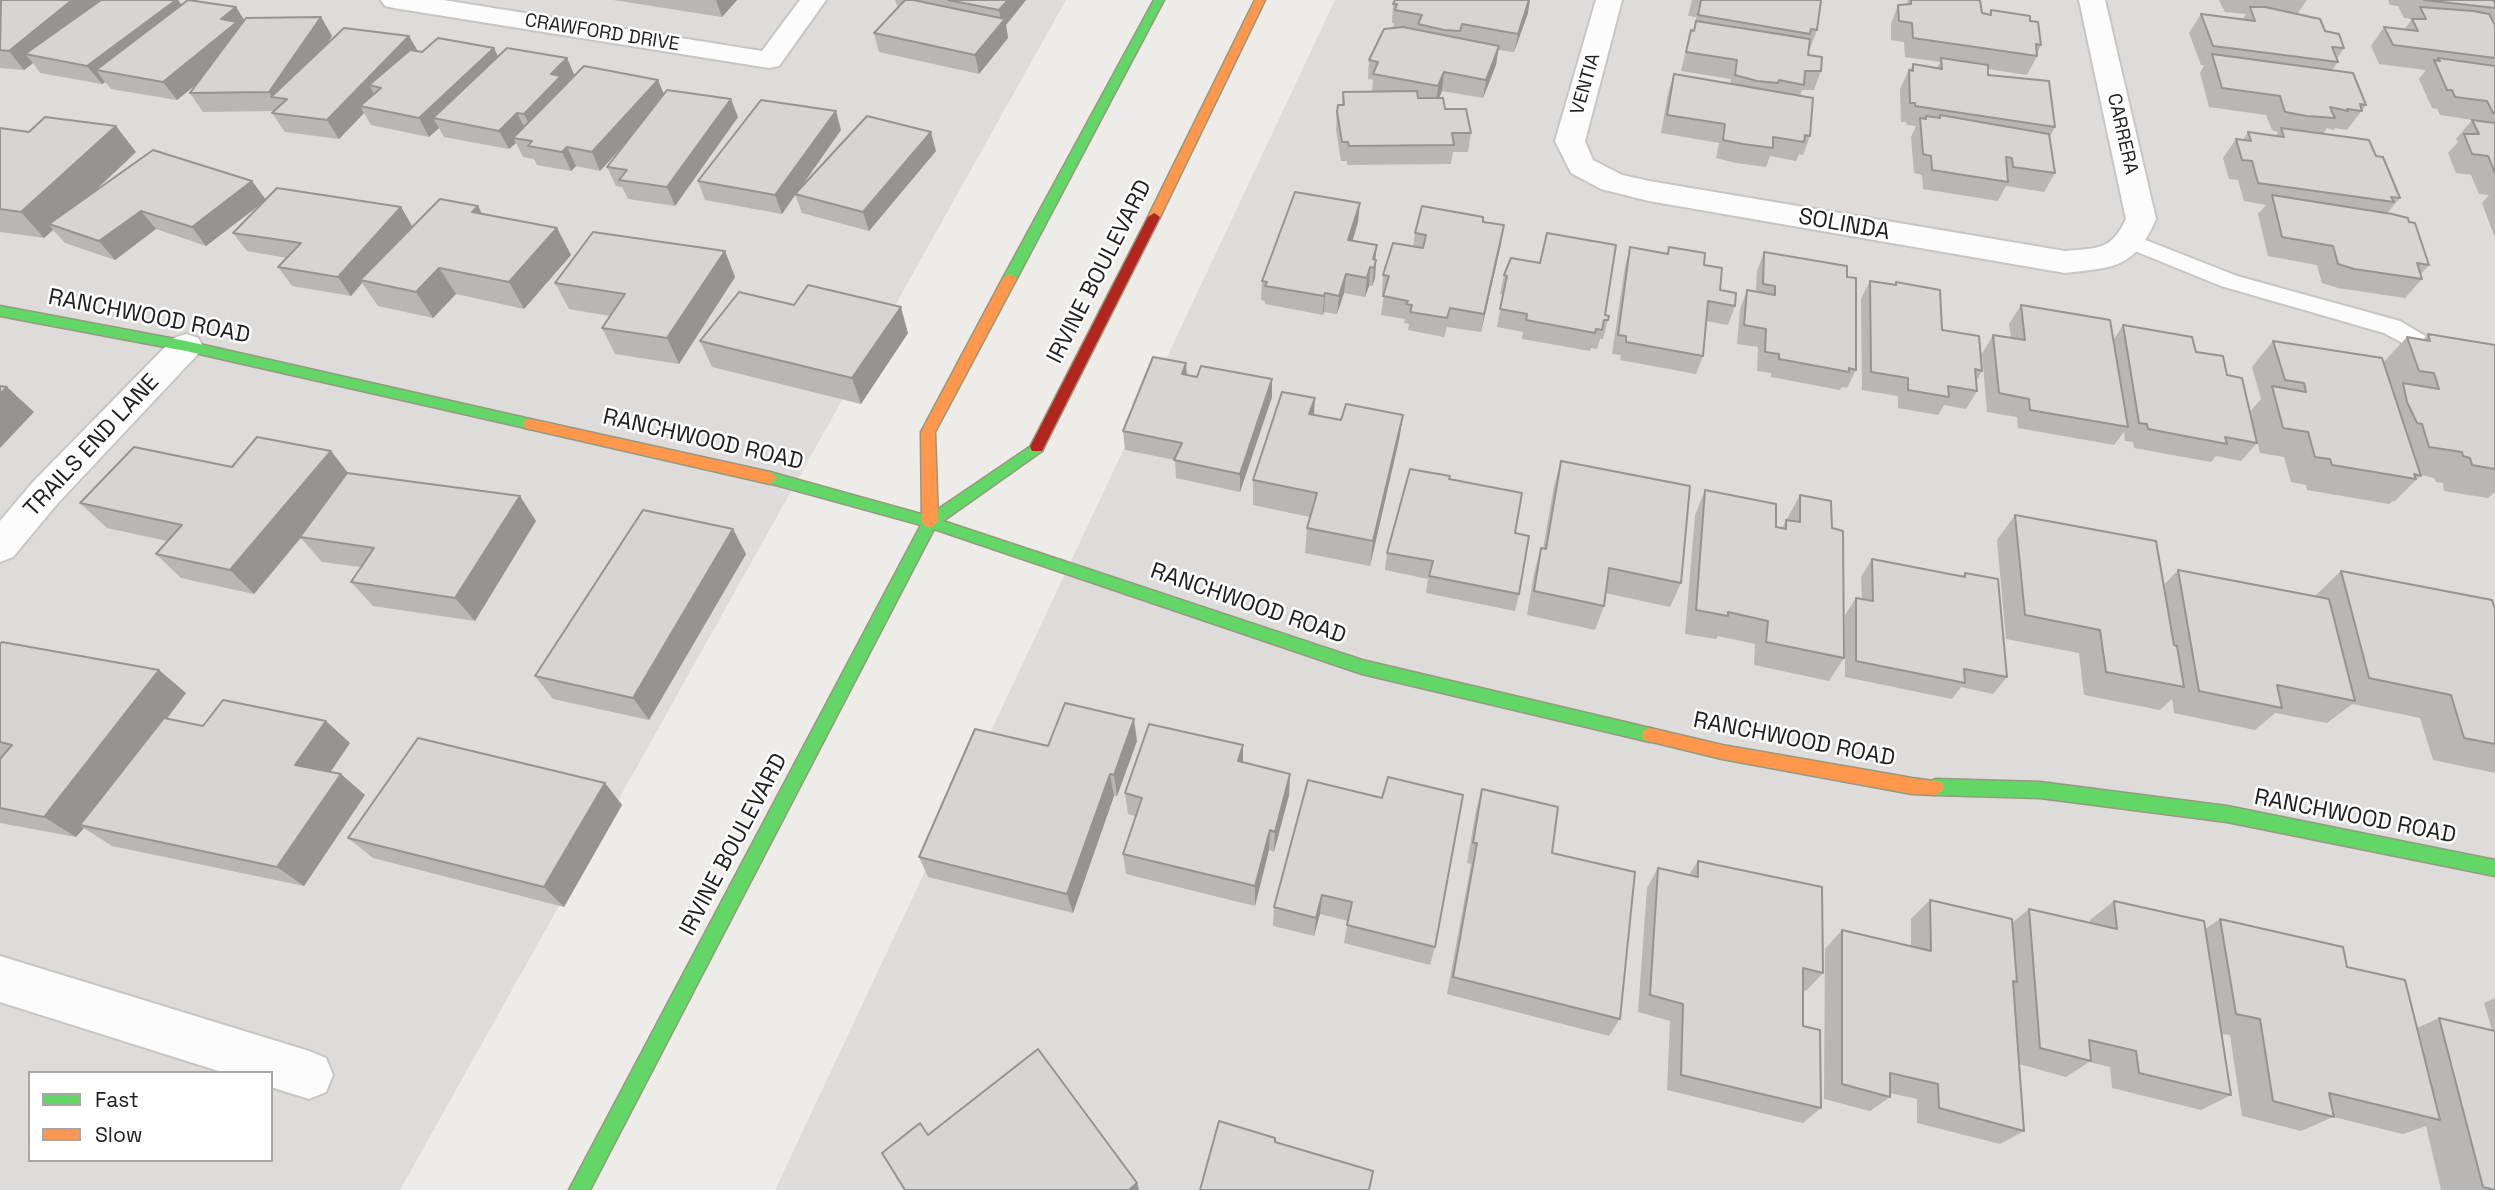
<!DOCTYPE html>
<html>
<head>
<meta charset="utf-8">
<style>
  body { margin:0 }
  #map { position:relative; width:2495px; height:1190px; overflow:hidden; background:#eeece8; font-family:"Space Grotesk",sans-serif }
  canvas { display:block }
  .legend { position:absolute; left:28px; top:1071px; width:245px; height:91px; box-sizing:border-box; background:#fff; border:2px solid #a6a6a6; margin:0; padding:9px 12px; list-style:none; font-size:21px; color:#202020 }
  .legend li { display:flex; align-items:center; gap:14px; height:35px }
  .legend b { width:35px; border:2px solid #a6a6a6 }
</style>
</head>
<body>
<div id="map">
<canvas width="2495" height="1190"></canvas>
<ul class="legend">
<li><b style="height:9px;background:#63d668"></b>Fast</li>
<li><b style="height:9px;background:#ff974d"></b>Slow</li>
</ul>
</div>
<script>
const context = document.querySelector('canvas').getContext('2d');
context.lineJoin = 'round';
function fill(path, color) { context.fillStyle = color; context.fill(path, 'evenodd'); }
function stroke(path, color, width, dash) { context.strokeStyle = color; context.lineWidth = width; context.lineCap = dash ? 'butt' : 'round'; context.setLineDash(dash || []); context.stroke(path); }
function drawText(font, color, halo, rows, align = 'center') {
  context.font = font + ' "Space Grotesk",sans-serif'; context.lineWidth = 5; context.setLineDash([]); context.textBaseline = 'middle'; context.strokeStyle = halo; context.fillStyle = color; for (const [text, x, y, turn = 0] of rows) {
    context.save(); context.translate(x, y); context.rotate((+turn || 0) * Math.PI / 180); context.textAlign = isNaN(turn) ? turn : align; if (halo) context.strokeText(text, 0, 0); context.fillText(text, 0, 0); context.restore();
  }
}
fill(new Path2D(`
  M0,0H1066L400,1190H0ZM30,1073H271V1160H30Z
  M1335,0H2495V1190H775Z`), '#dddcda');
const lane = new Path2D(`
  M2133,235L2237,276L2400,321L2437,343L2440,349L2437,355L2429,357L2384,333L2221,286L2125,247L2122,242L2125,237Z`);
const street = new Path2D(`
  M381,0H443L762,51L800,0H826L779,66L769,68L394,8L385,6Z
  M1596,0H1622L1585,141L1593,160L1622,175L1649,181L2065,251C2097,248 2111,251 2126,219L2079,0H2105L2156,219C2134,269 2115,267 2065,273L1649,201L1601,189L1571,173L1555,141Z
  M186,334L198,338L203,346L198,354L58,503L13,557L0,562V521L32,483L174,338Z
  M0,956L309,1051L326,1058L333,1075L326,1092L309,1099L271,1087V1073H225L0,1002Z`);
const fast = new Path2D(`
  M1154,0H1164L1017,278L1015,281H1005L1003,278Z
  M0,306L186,341L530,419L537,424L530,429L186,351L0,316Z
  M1037,442L1042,443L1044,447L1042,451L943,521L1362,660L1650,728L1656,730L1658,735L1656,740L1650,742L1362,674L934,529L590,1190H569L921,525L765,482L763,478L765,474L770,472L928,516Z
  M1935,779L2040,782L2227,806L2495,860V876L2227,822L2040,798L1935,795L1929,792L1926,787L1929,782Z`);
const slow = new Path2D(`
  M1255,0H1265L1160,217L1158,220H1150L1148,217Z
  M1010,274L1017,278L935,432L938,522L930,528L925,526L922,522L921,432L1003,278Z
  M530,419L770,472L777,478L770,484L525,428L523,424L525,420Z
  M1650,728L1722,745L1912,778L1941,782L1944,787L1941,792L1935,795L1912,794L1722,759L1644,740L1642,735L1644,730Z`);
const jam = new Path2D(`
  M1154,213L1160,217L1044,447L1042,451H1032L1030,447L1148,217Z`);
stroke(lane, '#c7c6c4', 4);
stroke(street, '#c7c6c4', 4);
stroke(fast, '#97997f', 3);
stroke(slow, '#97997f', 3);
stroke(jam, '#97997f', 3);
fill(lane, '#fcfcfc');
fill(street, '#fcfcfc');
fill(fast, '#63d668');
fill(slow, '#ff974d');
fill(jam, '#b3261e');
fill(new Path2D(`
  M0,0H178L182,5L244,19L321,17L332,36L325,46L409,36L418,52H422L494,48L498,57L567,58L575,76L664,94L738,117L675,206L628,199L622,187L616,186L607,167L629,139L600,171L576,166L571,171L537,165L534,159L523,157L516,143L509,149L444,137L439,128L429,137L371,125L364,113L339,139L285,132L272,113L274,111L203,112L190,93L196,85L177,100L111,89L105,82L102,84L40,73L33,63L24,70L0,68Z
  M613,0H737L722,17Z
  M895,0H1026L1006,25L1008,38L979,74L879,52L874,33L898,8Z
  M1692,0H1821L1817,30L1810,49H1808V55L1821,71L1814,90H1802L1800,96L1810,136L1803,155L1799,154L1796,161L1770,156L1766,167L1736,163L1716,158L1719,143L1661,133L1668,93L1674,74L1730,84L1731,79L1681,71L1691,30L1694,31L1696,17L1688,16Z
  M1908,0H1980L1982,13L1989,14L1991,10L2030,21L2041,45L2037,53V56L2027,75L1988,69V75L2055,127L2050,136L2055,173L2044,192L2006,186L1998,201L1923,189L1922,175L1914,173L1911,137L1916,126L1907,125L1906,122H1901L1900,89L1909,70H1910L1913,64L1937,68L1940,62L1905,57L1904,42L1891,40V24L1898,5H1906Z
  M2219,0H2307L2297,14L2325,31L2344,48L2337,59L2338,62L2332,70L2366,105L2347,130L2335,128L2334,130L2327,128L2323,134L2376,156L2400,198L2387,213L2409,222L2429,265L2421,274L2422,279L2405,298L2338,288L2322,283L2317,265L2268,256L2258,214L2266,205L2244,201L2238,180L2229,179L2223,158L2236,139L2243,140L2248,132L2276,136L2278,132L2272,130L2266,115L2209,107L2200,73L2204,65H2201L2189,33L2201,14L2243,19L2246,14L2225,12Z
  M2388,0H2495V21H2493L2495,25V238L2482,203L2489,195L2479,194L2471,175L2456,173L2448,153L2458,142L2456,139L2472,120L2440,115L2437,109L2432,108L2419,79L2426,70L2379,64L2371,46L2384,27L2404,30L2412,19L2404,18L2398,6L2390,5Z
  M1393,4L1528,13L1514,52L1498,50L1496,65L1483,98L1442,91L1439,98L1445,109L1471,133L1468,152H1453L1451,164L1347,165V161H1341L1336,130L1337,112L1342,105L1343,92H1372L1373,80L1368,79L1369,60L1393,28L1394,23H1392Z
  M0,128L136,152L92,194L252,181L266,200L401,207L412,226L478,206L482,214L557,228L571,255L524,309L456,294L433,318L378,306L362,283L351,296L292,286L278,267L287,258L247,251L233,233L265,201L206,246L156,229L115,260L65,243L53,230L44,238L0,232Z
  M841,130L797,193L936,151L869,231L802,213L795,194L782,214L705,200L698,181Z
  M1358,222L1353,240L1376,260L1375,278L1372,286H1369L1365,297L1344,293L1337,314L1324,312L1323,315L1265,304V301L1261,300L1262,281Z
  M1483,222L1501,244L1481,332L1447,327L1444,337L1408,330L1409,324L1404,323L1405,319L1381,315L1384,294H1382L1383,275L1413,247L1415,233Z
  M1630,247L1667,254L1669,247L1704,265L1720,290L1735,306L1728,325L1706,321L1703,356L1696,374L1620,360L1621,355L1612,354L1625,266Z
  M725,251L735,277L679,364L615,354L602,328L610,316L569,309L555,283Z
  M1764,252L1847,277L1856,370L1847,388L1842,387L1840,390L1771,377V373L1757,371L1758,347L1737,344L1740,309L1747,290L1756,292L1757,271Z
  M1504,275L1605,315L1608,320L1603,339H1600L1597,349L1591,348L1590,351L1522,339L1523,332L1497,327L1503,295L1500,294Z
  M1870,281L1895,285L1896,282L1982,371L1977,380V391L1966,409L1944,405L1938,415L1898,408V396L1862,390L1861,299Z
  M2021,305L2114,339L2123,325L2196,352L2227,375L2250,412L2261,399L2252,367L2273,341L2383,363L2407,337L2423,340L2428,334L2495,346V492L2488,498L2444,491L2443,483L2436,482L2434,478L2421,475L2395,501H2393L2389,504L2307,490L2306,485L2291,482L2284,457L2260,453L2251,417L2257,443L2241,461L2216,456L2211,462L2134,448L2133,442L2125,441L2124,432L2114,445L2018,428L2017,417L1987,412L1982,354L1993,335L2011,338L2009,324Z
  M908,333L861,404L712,367L700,341Z
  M1186,363L1187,375L1272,397L1240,492L1176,478L1175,460L1125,450L1123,431Z
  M1315,398L1314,415L1341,420L1403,415L1399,440L1370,566L1305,553L1307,528L1310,517L1253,505V480Z
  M331,451L348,473L536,521L475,621L373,606L351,582L361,567L322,562L301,538L254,594L181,578L156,554L167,541L107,528L80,503L232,467Z
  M1561,461L1681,583L1670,607L1605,593L1604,606L1595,630L1527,615L1534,573L1541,548L1543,549L1554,486Z
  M1705,490L1776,527L1782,528L1800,495L1832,528L1844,658L1829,681L1754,665L1755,644L1718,636L1716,639L1685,634L1695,515Z
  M2015,515L2164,585L2178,570L2315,596L2341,571L2495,609V773L2433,760L2420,718L2352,704L2327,723L2275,713L2255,730L2174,713L2172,699L2160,710L2084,695L2079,653L2006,639L1997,540Z
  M1515,533L1519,594L1515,611L1426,593L1428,579L1385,570L1387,553Z
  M746,554L649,720L553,699L535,676Z
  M1872,559L1962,576L1965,573L2007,677L1993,694L1961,687L1952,699L1845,677V615L1856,598L1862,599L1861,577Z
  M0,644L186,693L167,719L203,726L350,743L330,772L365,795L304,886L112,846L84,828L76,837L0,823Z
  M1137,741L1117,796H1114L1073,913L928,877L919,857L1048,746Z
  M1243,745V763L1290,774L1289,795L1274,852L1269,850L1255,906L1126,874L1123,854L1135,816L1128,814L1125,793Z
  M1308,780L1435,947L1430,965L1344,943L1348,921L1320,914L1314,936L1273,926L1274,907Z
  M605,783L622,805L564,907L373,858L348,838Z
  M1482,789L1552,853L1620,1019L1609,1036L1447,994L1471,864L1467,863L1476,810Z
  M1698,861L1823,973L1806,991L1803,990V1026L1821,1108L1803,1123L1667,1090L1670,1021L1638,1012L1647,888L1658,868L1689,875Z
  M1930,900L2012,923L2029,909L2090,923V920L2114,901L2205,929L2220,919L2347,967L2417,1028L2439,1018L2492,1030L2484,1003L2495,998V1190H2441L2426,1126L2403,1134L2333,1117L2301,1131L2242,1116L2230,1035L2221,1034L2231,1095L2201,1110L2112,1088L2110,1067L2089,1062L2066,1077L2019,1064L2024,1131L2000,1144L1917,1123V1099L1890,1093V1097L1870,1111L1824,1099L1825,949L1842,930L1911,946V919Z`), '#b9b6b4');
fill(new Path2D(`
  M72,0H107L25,54L33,63L24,70L9,51Z
  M176,0H178L190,18L96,70L105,82L102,84L87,66Z
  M716,0H737L722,17Z
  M1008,0H1026L1006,25L1008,38L979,74L975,55L1001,23L999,10Z
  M1529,0H1530L1528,13L1514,52L1518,34Z
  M236,7L248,26L249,41L177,100L163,82L221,19Z
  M321,17L332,36L288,102L287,99L273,98L269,92Z
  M409,36L420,55L381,88L369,85L377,99L360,106L364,113L339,139L327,120Z
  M1499,46L1496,65L1483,98L1486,80Z
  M494,48L503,67L433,118L439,128L429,137L419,118Z
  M567,58L575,77L534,133L524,114L551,74Z
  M1444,72L1442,91L1436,105L1438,86Z
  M658,80L666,99L600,171L592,152Z
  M731,99L738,117L675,206L667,187Z
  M836,111L841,130L782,214L775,195Z
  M517,113L527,132L513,138L516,143L509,149L499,131Z
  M116,126L136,152L56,227L49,224L53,230L44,238L21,212Z
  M931,132L936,151L869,231L863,212Z
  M567,147L576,166L571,171L562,152Z
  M252,181L266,200L206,246L192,227Z
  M1360,203L1358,222L1347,258L1348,240Z
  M478,206L492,233L472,212Z
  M401,207L412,226L360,280L362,283L351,296L338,277Z
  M141,211L156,229L115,260L99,241Z
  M1504,225L1501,244L1481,332L1484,314Z
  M557,228L571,255L524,309L509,282Z
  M1377,245L1375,263L1373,259Z
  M725,251L735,277L679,364L667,338Z
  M1376,260L1375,278L1372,286L1374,268Z
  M1370,267L1369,286L1365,297L1367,278Z
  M439,268L456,294L433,318L416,292Z
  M1346,274L1344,293L1337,314L1339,296Z
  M1325,293L1324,312L1323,315L1324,296Z
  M901,307L908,333L861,404L852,378Z
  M1186,363L1187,382L1182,374Z
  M1272,379V397L1240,492V474Z
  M7,387L34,412L0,448V394Z
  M1315,398L1313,424L1309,414Z
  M1403,415L1399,440L1370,566L1373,541Z
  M331,451L351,477L254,594L230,570Z
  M520,496L536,521L475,621L455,598Z
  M733,529L746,554L649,720L633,698Z
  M159,670L186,693L85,826L80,825L84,828L76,837L44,817Z
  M1134,719L1137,741L1117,796L1114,775Z
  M326,721L350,743L321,786L295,765Z
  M1243,745V767L1238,761Z
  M341,774L365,795L304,886L277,867Z
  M1110,774L1114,796L1073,913L1067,894Z
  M1290,774L1289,795L1274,852L1275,832Z
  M605,783L622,805L564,907L544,887Z
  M1270,830L1269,850L1255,906V886Z
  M1322,895L1320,914L1314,936L1316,918Z
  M1137,1183L1139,1190H1129Z`), '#969492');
const building = new Path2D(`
  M1,0H72L9,51L0,50Z
  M101,0H176L87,66L25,54Z
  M188,0L236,7L221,19L237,22L163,82L96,70Z
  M905,0H913L1005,19L975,55L874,33Z
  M948,0H1008L999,10Z
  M1395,0H1529L1518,34L1462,24L1460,31L1444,30L1418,24L1422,15L1395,10L1397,4H1393Z
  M1701,0H1821L1817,30L1811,29L1810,34L1698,15Z
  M1911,0H1980L1982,13L1991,15V10L2030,16V21L2038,22L2041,45L2036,44L2037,56L1913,38L1912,23L1899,21L1898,5L1911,4Z
  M2424,0H2493L2495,3V8Z
  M2250,7H2265L2320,19L2325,31L2339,34L2344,48L2332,47L2338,62L2213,46L2201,14L2255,21Z
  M2420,7L2473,11L2489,14L2495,25V58L2393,45L2384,27L2418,31L2412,19H2426Z
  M321,17L269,92L190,93L246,18Z
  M1696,21L1810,39L1808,55L1822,57L1821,71H1805L1804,85L1779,80L1778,83L1757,81L1735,75L1737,60L1686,52L1691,30L1694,31Z
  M1403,27L1499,46L1486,80L1444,72L1438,86L1373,74L1378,62L1369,60L1384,29Z
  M344,28L409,36L327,120L272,113L287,99L271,97Z
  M438,38L494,48L419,118L360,106L381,88L369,85L410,50L422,52Z
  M507,48L567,58L551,74L561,76L524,114L517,113L499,131L433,118Z
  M2212,54L2353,73L2366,105L2360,104L2362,111L2347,109L2348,111L2330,107L2335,118L2307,116L2285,112L2280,96L2222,88Z
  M1941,58L1988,65V75L2049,81L2055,127L1915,106V103H1910L1909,70L1913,71V64L1942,69Z
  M2438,58L2495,66V113H2493L2487,101L2455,97L2452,90H2447L2434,60L2440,61Z
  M584,66L658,80L592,152L567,147L562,152L528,146L532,141L513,138Z
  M1674,74L1813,98L1810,136L1805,135L1804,142L1773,137V148L1743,144L1723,140L1725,124L1667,115Z
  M667,90L731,99L667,187L619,180L627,170L607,167Z
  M1417,91L1418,98H1443L1445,109H1466L1471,133H1452L1454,145L1349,146L1348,142H1342L1337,112L1338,105H1344L1343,92Z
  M761,100L836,111L775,195L698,181Z
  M1940,115L2049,134L2055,173L2013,167L2012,158L2006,157L2008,182L1932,170L1931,156L1923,154L1920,118L1926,119V116L1940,118Z
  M867,116L931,132L863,212L795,194Z
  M45,117L116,126L21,212L0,209V128L29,132Z
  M2472,120L2495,123V173L2488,156L2472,154L2464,134H2479Z
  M2281,128L2369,140L2376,156L2383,157L2400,198L2391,197L2394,202L2258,183L2252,161L2242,160L2236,139L2251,141L2248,132L2284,137Z
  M153,150L252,181L192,227L141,211L99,241L49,224Z
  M277,188L401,207L338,277L278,267L301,243L233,233Z
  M1295,192L1360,203L1348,240L1377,245L1373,259L1376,260L1374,268L1370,267L1367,278L1346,274L1339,296L1325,293L1324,296L1265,286L1267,282L1262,281Z
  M2272,195L2392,214L2408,218L2409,222L2415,223L2429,265L2417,263L2422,279L2354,269L2338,264L2333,246L2282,237Z
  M440,199L478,206L472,212L557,228L509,282L439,268L416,292L360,280Z
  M1422,206L1483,217V222L1504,225L1484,314L1450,308L1447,318L1410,312L1412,305L1406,304L1408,301L1383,296L1389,276L1383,275L1393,243L1423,248L1426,235L1415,233Z
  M593,232L725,251L667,338L602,328L625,294L555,283Z
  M1547,233L1616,245L1605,315L1609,316L1608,320H1604L1602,330L1596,329L1595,333L1526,320L1527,314L1500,309L1507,276L1504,275L1511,258L1540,263Z
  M1630,247L1668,254L1669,247L1705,253L1704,265L1722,268L1720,290L1736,293L1735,306L1708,301L1703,356L1626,342V336L1618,335Z
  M1764,252L1847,266V277L1856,278V370L1849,368V372L1779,359V354L1765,352L1766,329L1744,325L1747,290L1775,295V286L1763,284Z
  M1870,281L1896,285V282L1940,290L1942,330L1979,336L1982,371L1975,369L1977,391L1948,386L1949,397L1908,390V378L1871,372Z
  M808,285L901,307L852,378L700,341L739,292L794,305Z
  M2021,305L2110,320L2128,427L2030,410L2029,399L1999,393L1993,335L2025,340Z
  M2123,325L2192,337L2196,352L2223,356L2227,375L2242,378L2257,443L2225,437L2227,444L2148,429L2147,424L2139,423Z
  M2428,334L2495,345V469L2472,465L2470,458L2463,456L2462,452L2429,447L2422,424L2417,423L2407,402L2403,383L2439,389L2434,373L2419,371L2407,337L2430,341Z
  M2273,341L2382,358L2421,476L2414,474L2416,479L2332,465L2330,459L2315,457L2308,432L2283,428L2272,386L2306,392L2304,383L2285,380Z
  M1153,357L1186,363L1182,374L1197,377L1201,366L1272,379L1240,474L1174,460L1182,443L1123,431Z
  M0,386L7,387L0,394Z
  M1282,392L1315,398L1309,414L1341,420L1346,404L1403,415L1373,541L1307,528L1317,493L1253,480Z
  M257,437L331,451L230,570L156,554L182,525L80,503L134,447L232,467Z
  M1561,461L1690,486L1681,583L1609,568L1604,606L1534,591L1541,548L1546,549Z
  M1410,469L1450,476L1449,479L1522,493L1515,533L1529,536L1519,594L1429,576L1433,561L1387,553Z
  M347,473L520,496L455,598L351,582L374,548L300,537Z
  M1705,490L1776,504V527L1786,529V520L1800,522V495L1831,501L1832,528L1843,531L1844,658L1766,642L1768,621L1728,612V616L1696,610Z
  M643,510L733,529L633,698L535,676Z
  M2015,515L2156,541L2174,645L2177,646L2184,687L2106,672L2100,630L2025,615Z
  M1872,559L1965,577V573L1998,579L2007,677L1964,669L1965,683L1856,661V598L1873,601Z
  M2178,570L2329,599L2355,701L2277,685L2282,708L2199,691Z
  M2341,571L2492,600L2495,609V744L2464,738L2451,695L2369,678Z
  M2,642L159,670L44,817L0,808V759L12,745L0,742V644Z
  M223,700L326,721L295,765L341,774L277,867L80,825L164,718L203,726Z
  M1065,703L1134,719L1114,775L1110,774L1067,894L919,857L975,729L1048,746Z
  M1149,724L1243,745L1238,761L1290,774L1275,832L1270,830L1255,886L1123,854L1142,798L1125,793Z
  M418,738L605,783L544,887L348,838Z
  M1388,777L1463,795L1435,947L1347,925L1352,902L1322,895L1316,918L1274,907L1308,780L1382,798Z
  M1482,789L1558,807L1552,853L1635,872L1620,1019L1453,977L1477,843H1473Z
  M1698,861L1822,887L1823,973L1803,968V1026L1820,1030L1821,1108L1681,1075L1683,1004L1650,995L1658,868L1698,877Z
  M1930,900L2012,919L2017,982L2013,981L2024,1131L1939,1108L1938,1084L1890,1073V1097L1842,1084V930L1931,951Z
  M2114,901L2204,921L2231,1095L2139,1073L2136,1051L2089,1040L2091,1061L2040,1048L2029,909L2117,929Z
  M2220,919L2343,947L2347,967L2405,980L2440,1120L2329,1093L2334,1117L2273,1101L2260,1019L2236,1014Z
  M2439,1018L2495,1031V1190L2483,1187Z
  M1038,1049L1137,1183L1129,1190H905L882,1153L920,1123L928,1135Z
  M1219,1121L1275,1138V1142L1373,1171L1369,1190H1200Z`);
fill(building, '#d7d4d1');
stroke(building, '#969492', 2);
drawText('19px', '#202020', '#fff', [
  ["CRAWFORD DRIVE",602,33,9],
  ["VENTIA",1586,84,-74],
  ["CARRERA",2122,134,77]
]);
drawText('23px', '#202020', '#fff', [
  ["SOLINDA",1844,225,10],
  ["IRVINE BOULEVARD",1100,272,-63],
  ["RANCHWOOD ROAD",149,317,11],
  ["RANCHWOOD ROAD",703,440,13],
  ["TRAILS END LANE",92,446,-47],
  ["RANCHWOOD ROAD",1248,604,19],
  ["RANCHWOOD ROAD",1794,740,11],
  ["RANCHWOOD ROAD",2355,817,11],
  ["IRVINE BOULEVARD",734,845,-62]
]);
</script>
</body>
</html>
